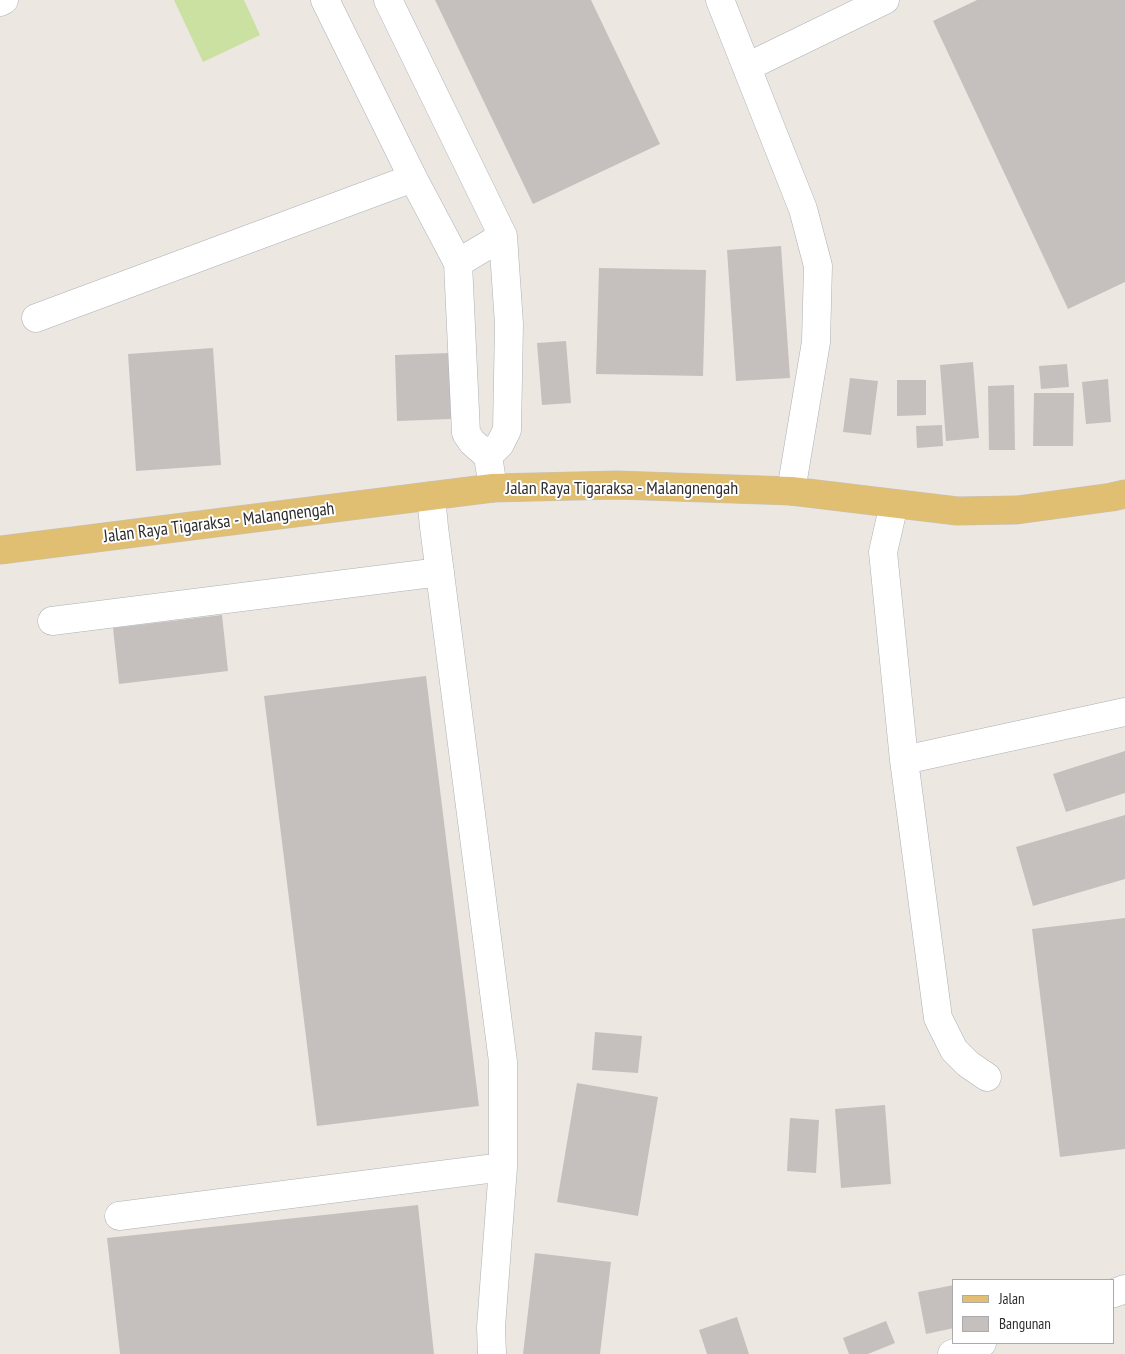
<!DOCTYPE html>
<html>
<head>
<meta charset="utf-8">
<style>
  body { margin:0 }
  #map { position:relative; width:1125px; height:1354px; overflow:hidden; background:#ece7e1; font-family:"PT Sans Narrow",sans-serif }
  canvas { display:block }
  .legend { position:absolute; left:952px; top:1279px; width:162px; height:65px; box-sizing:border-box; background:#fff; border:1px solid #ababab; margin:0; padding:6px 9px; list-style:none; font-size:15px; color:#2d2d2d }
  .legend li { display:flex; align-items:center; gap:10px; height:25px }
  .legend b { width:25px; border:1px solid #ababab }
</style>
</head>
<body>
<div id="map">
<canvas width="1125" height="1354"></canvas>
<ul class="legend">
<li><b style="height:6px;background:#e0be72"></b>Jalan</li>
<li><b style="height:14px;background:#c5c0bd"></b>Bangunan</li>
</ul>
</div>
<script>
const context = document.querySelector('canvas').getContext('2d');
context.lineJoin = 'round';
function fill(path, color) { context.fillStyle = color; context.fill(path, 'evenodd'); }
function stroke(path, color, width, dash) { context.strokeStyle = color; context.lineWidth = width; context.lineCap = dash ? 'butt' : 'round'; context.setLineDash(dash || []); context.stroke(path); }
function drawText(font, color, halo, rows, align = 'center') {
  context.font = font + ' "PT Sans Narrow",sans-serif'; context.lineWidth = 4; context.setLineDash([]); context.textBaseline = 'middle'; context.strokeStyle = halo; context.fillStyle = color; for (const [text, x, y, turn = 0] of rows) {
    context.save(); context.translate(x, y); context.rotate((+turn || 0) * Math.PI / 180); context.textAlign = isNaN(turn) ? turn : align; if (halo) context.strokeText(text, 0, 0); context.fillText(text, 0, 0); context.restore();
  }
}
fill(new Path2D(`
  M174,0H244L260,35L203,62Z`), '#cbe1a2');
fill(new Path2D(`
  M435,0H591L660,144L533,204Z
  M977,0H1125V282L1068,309L933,21Z
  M781,246L790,378L736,381L727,250Z
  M599,268L706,270L703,376L596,374Z
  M566,341L571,403L542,405L537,343Z
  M213,348L221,465L136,471L128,354Z
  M449,353L451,419L397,421L395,355Z
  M973,362L979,438L946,441L940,365Z
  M1067,364L1069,387L1041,389L1039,366Z
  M850,378L878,381L871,435L843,432Z
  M1108,379L1111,422L1086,424L1082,382Z
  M897,380H926V415L897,416Z
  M1014,385L1015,450H989L988,386Z
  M1034,393H1074L1073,446H1033Z
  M942,425L943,446L917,448L916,426Z
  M222,615L228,671L119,684L113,628Z
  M426,676L479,1106L317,1126L264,696Z
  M1125,751V793L1066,812L1053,774Z
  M1125,815V879L1033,906L1016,847Z
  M1125,918V1149L1060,1157L1032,929Z
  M595,1032L642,1036L638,1073L592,1070Z
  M577,1083L658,1097L638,1216L557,1202Z
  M885,1105L891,1184L841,1188L835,1109Z
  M790,1118L819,1120L816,1173L787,1171Z
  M418,1205L434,1354H120L107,1238Z
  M535,1253L611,1262L600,1354H523Z
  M954,1285V1328L926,1334L918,1292Z
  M737,1317L749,1354H707L699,1330Z
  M886,1321L895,1343L868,1354H849L843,1338Z`), '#c5c0bd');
const minor = new Path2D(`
  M325,0L413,178L458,263L466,433L472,442L488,456L493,488
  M388,0L503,236L509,324L507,430L500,444L488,456
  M720,0L803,209L818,266L816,342L791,491
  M0,2L4,0
  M747,67L885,0
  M458,263L503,236
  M36,318L413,178
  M431,496L434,527L503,1062V1167L491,1327L492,1354
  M894,504L883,552L904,760L938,1018L954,1050L968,1064L987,1077
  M52,621L440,572
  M904,760L1125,712
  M119,1216L503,1167
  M1114,1293L1125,1289
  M952,1354L982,1343`);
const major = new Path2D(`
  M0,550L493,488L617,485L791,491L957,511L1017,510L1112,497L1125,494`);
stroke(minor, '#adb0b7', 29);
stroke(major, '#c4c4c4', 29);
stroke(minor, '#fff', 28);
stroke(major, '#e0be72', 28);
drawText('18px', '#2d2d2d', '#fff', [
  ["Jalan Raya Tigaraksa - Malangnengah",622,489],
  ["Jalan Raya Tigaraksa - Malangnengah",219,523,-7]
]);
</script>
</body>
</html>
